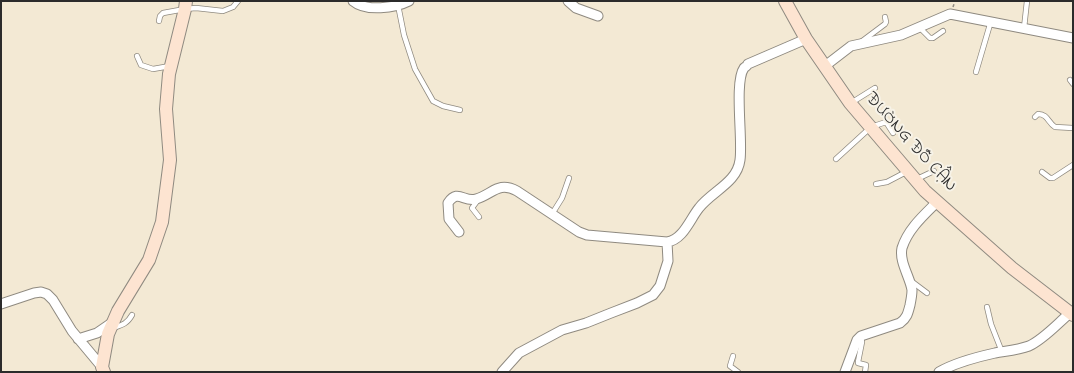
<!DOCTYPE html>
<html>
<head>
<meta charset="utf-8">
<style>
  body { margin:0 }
  #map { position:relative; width:1074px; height:373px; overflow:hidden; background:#f3e9d4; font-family:"Indie Flower",sans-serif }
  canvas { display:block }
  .frame { position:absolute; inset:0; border:2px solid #2b2b2b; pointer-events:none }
</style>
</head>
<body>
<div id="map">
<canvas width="1074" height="373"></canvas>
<div class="frame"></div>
</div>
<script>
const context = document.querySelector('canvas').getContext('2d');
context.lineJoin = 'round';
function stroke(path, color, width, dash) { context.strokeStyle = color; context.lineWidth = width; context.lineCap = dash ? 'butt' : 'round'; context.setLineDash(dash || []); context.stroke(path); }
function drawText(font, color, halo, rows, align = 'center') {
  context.font = font + ' "Indie Flower",sans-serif'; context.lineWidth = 4; context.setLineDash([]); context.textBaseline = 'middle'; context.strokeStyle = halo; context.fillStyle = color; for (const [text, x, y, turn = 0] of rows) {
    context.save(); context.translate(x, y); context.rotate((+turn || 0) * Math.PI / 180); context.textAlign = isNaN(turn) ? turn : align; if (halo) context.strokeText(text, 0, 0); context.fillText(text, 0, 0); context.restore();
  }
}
const lane = new Path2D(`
  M398,5L404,35L415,69L433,101L443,106L460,110
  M159,21L160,16L163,13L185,9L196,8L223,11L233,7L238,1
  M919,27L930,38H933L943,31
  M1024,28L1027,1
  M861,42L885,24L886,22L885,17
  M137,56L141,65L153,69L170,66
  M976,72L991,21
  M1070,80L1073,84
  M851,103L875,88
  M1035,117L1038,114C1048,114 1048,123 1055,127L1073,128
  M836,159L871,127L886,122L893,133
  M1042,172L1050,178H1053L1073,165
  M917,179L934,171
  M876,184L887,182L908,171
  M478,200L472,208L479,217
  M552,214L562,198L569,178
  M911,281L927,293
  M987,307L991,324L1002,352
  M113,328C122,325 127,324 132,315
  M861,337L862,342L858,362V363L866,365L865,372
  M733,356L730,366L738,372`);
const street = new Path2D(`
  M353,1C366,12 395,8 409,1
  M568,1L576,8L598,16
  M825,66L851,46L901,35L950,14L1073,38
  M459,232L449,219L448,203C458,188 464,203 476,199C493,194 498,181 517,191L579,232L587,235L667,242C683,240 690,219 699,208C712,191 737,183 740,160C743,140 734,82 744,68C744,68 748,65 748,64L806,39
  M1,304L34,293L41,292L47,294L53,300L72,331L102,367
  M78,339L97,333L113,322
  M502,372L519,353L562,330L586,323L611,313L637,303L653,295L660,286L668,261L667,242
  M845,372L857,340L861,336L900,323C907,318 908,313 910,305C911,300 912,295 912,290C910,277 899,262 902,248C908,229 924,215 937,202
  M939,372C956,362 977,357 995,353C1006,351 1018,350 1029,346C1044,339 1057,324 1070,313`);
const secondary = new Path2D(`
  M785,1L806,39L850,103L925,191L1012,268L1073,315
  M104,372L102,367L108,334L118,311L149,260L162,222L170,160L166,109L169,74L185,9L186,1`);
stroke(lane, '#8f8a80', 6);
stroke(street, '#8f8a80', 11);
stroke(secondary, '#8f8a80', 14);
stroke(new Path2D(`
  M953,7L955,1`), '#8f8a80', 1.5, [3, 3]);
stroke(lane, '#fff', 4.5);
stroke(street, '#fff', 9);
stroke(secondary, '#fde4d1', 12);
drawText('18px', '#2b2b2b', '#f7f3e8', [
  ["ĐƯỜNG ĐỖ CẬN",910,143,48]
]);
</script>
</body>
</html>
